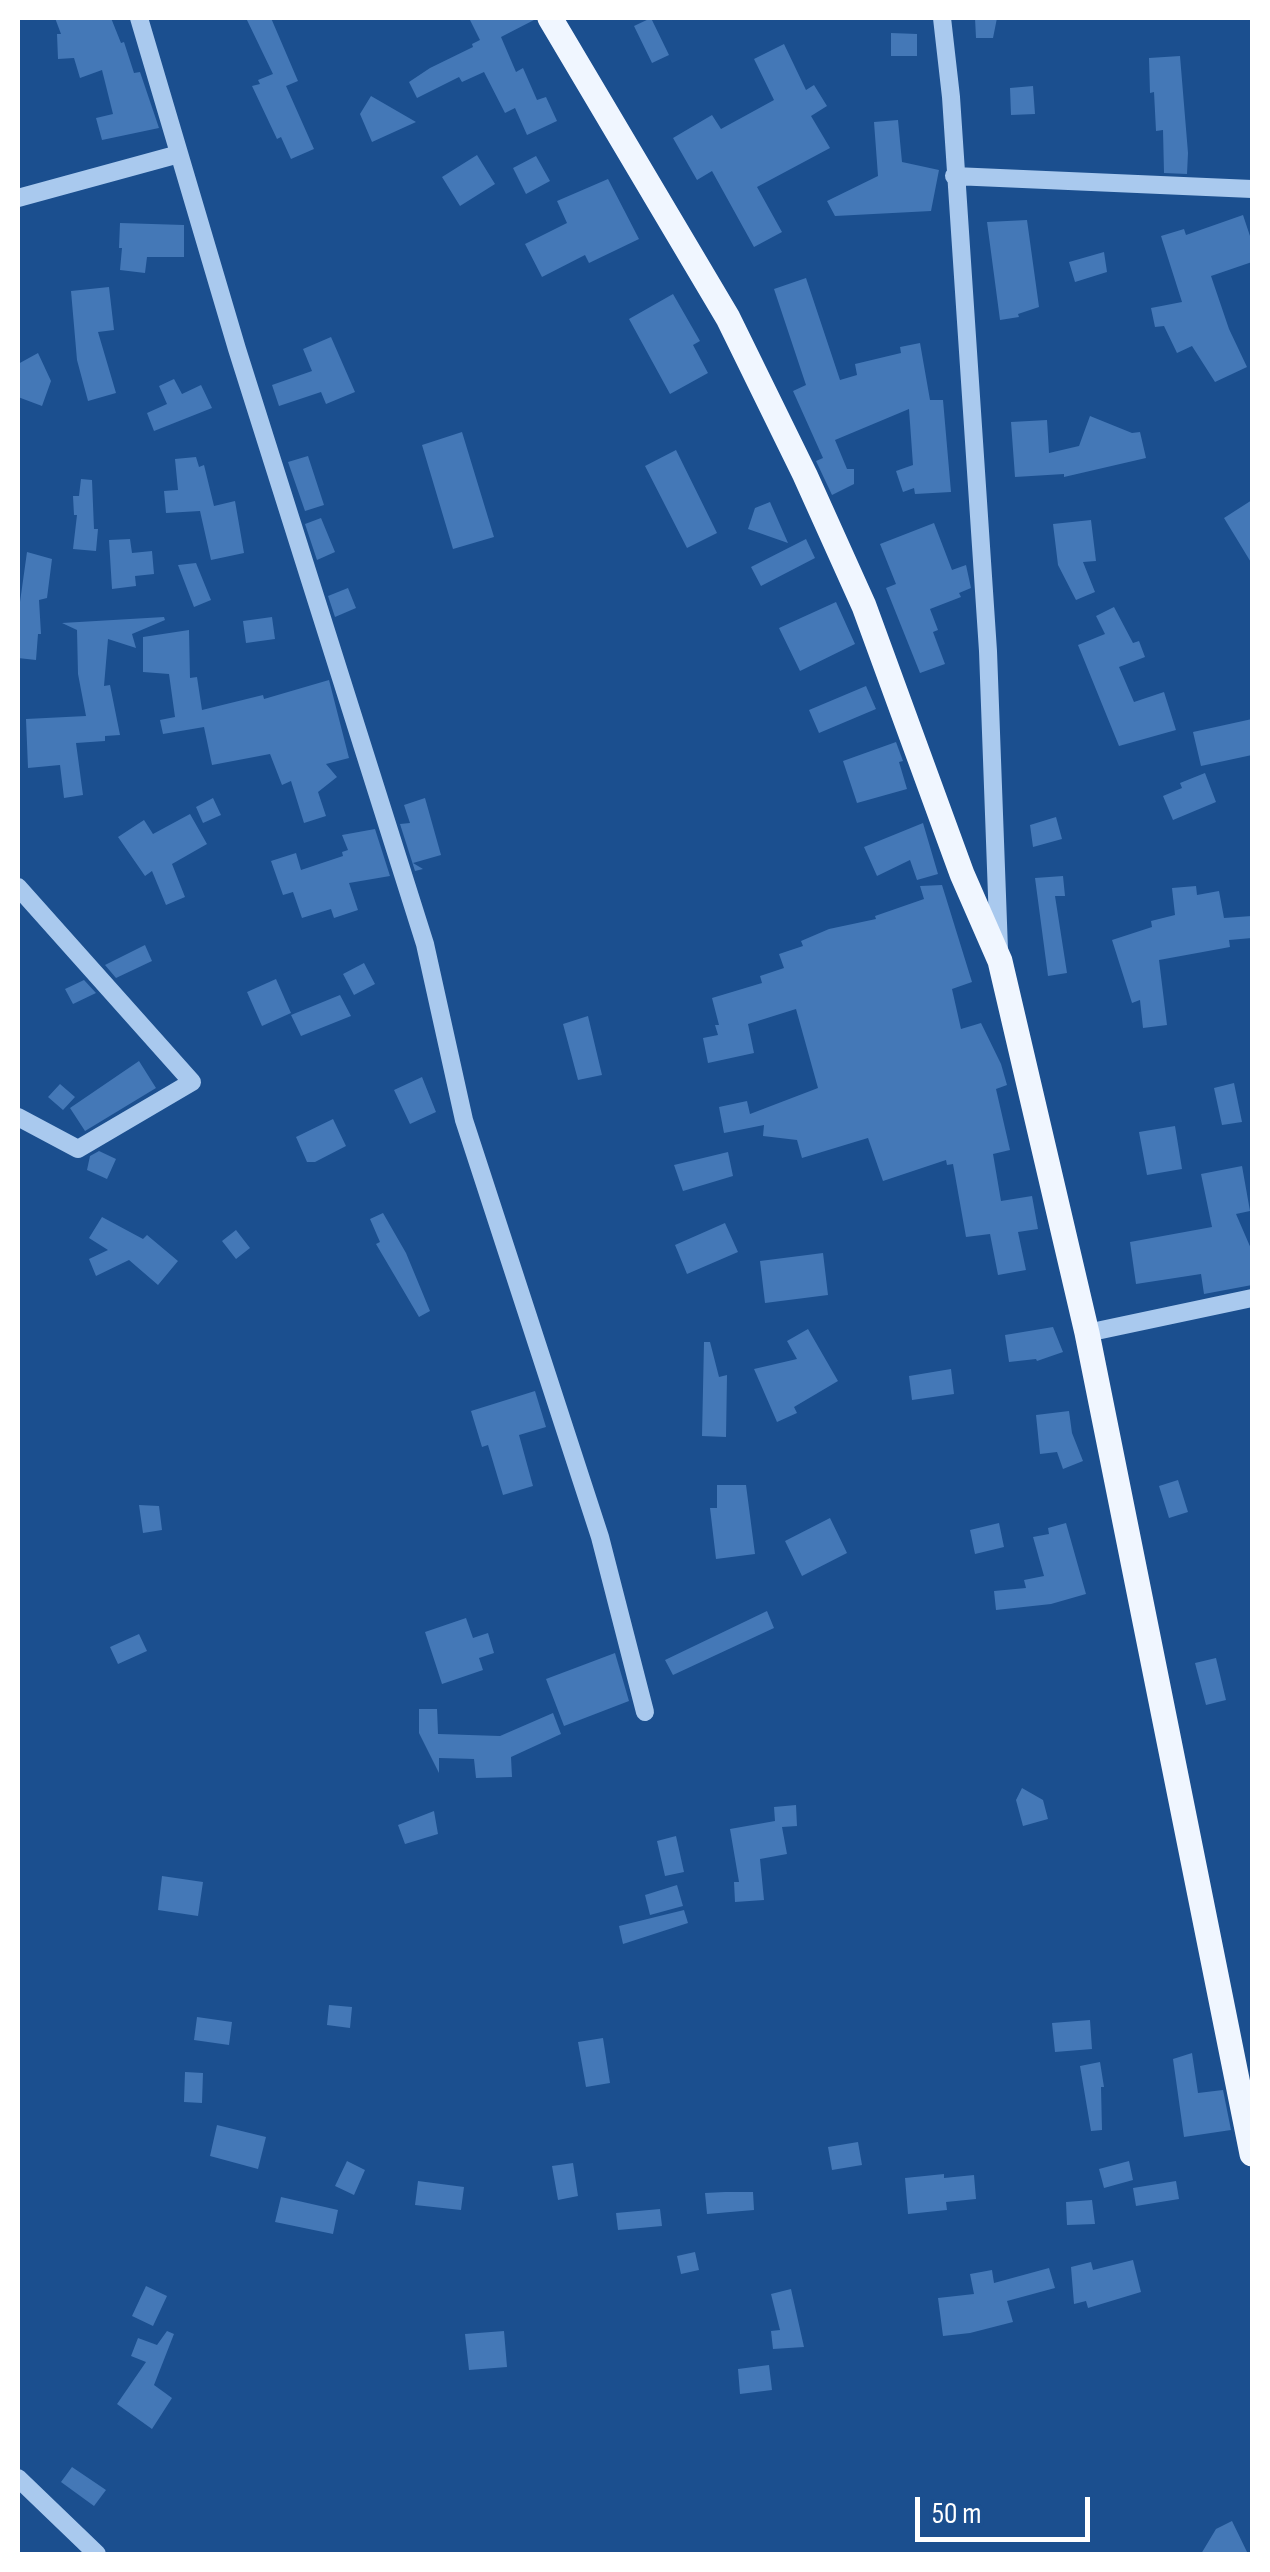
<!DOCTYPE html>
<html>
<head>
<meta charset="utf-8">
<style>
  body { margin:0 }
  #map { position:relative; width:1270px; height:2572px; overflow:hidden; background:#1b4f8f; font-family:"Sofia Sans Condensed",sans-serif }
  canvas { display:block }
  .frame { position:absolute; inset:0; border:20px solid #fff; pointer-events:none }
  .scale { position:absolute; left:915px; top:2497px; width:175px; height:45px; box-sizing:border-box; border:5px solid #fff; border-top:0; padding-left:12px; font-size:30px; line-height:35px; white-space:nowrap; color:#fff; -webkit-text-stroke:8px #1b4f8f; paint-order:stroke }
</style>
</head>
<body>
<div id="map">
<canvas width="1270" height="2572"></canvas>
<div class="frame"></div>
<div class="scale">50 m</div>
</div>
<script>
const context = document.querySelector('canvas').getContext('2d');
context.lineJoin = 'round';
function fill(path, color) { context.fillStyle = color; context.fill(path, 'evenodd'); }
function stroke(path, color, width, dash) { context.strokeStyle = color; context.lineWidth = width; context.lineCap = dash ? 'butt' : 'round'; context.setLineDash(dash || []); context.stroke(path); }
fill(new Path2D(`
  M55,18H111L121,43L124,42L134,73L140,72L159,128L102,140L96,118L113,114L102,70L80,78L74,58L58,59L57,34H61Z
  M246,18H271L298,81L286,86L314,149L291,159L281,137L277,139L252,86L260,84L258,80L273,74Z
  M469,18H534V20L501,37L516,72L523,68L537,100L546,97L557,121L527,135L515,108L505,113L484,72L462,82L459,77L417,98L409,82L430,68L473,47L472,44L480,40Z
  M651,18L669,55L652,63L634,26Z
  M975,18H997L993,38H976Z
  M891,33L917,34V56H891Z
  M784,44L806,90L814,85L827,106L811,116L830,148L757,187L782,232L754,247L712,171L697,180L673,138L712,115L721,129L774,100L754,59Z
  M1180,56L1188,153L1187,174L1164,173L1163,130L1156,131L1154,92L1150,93L1149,58Z
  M1033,86L1035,114L1011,115L1010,88Z
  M371,96L416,122L372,142L360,114Z
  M898,120L902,162L939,170L931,211L835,216L827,201L878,176L874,122Z
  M477,155L495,184L460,206L442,177Z
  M536,156L550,181L526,194L513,168Z
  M608,179L639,239L589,263L585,255L542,277L525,244L567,223L557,201Z
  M1243,215L1252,242V262L1211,276L1229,329L1247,367L1215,382L1192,346L1177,353L1164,326L1155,327L1151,308L1182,302L1161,236L1184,229L1186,235Z
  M1027,220L1039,307L1018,314L1019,317L1000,320L987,222Z
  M120,223L184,225V257H147L145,273L120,270L122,248H119Z
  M1104,252L1107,272L1075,282L1069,262Z
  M806,278L840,380L857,375L855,364L901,353L900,347L920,343L930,400H943L951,492L915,494L914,488L903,492L896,471L913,465L909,409L835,440L847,469H854V484L832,495L816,461L823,458L793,391L806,385L774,289Z
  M109,287L114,330L98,332L116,393L88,401L77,360L71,291Z
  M673,294L700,341L693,345L708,373L670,394L629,319Z
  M331,337L355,392L326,404L321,392L279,406L272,385L312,371L303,349Z
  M38,353L51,381L42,406L18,397V364Z
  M174,379L182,394L201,385L212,408L154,431L147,413L167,404L159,386Z
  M1090,416L1132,433L1140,432L1146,458L1064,477V474L1015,477L1011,422L1047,420L1049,453L1079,446Z
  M462,432L494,537L453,549L422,445Z
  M676,450L717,533L687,548L645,466Z
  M308,456L324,505L305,511L288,462Z
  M196,457L199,467L204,465L214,506L235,501L244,553L211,560L200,511L166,513L164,491L178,490L175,459Z
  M81,479L92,480L94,529H98L96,551L73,549L77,515H74L73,496H79Z
  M1252,500V564L1224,518Z
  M770,502L788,543L748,529L755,508Z
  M321,518L335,552L317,560L305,524Z
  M1091,520L1096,561L1083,562L1095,592L1076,600L1058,565L1053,524Z
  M934,523L952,570L966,565L971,588L959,593L961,597L930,609L938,630L933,632L945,664L920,673L886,588L896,584L880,544Z
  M130,539L132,553L152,551L154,574L135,576L136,586L112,589L109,540Z
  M806,539L815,558L761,586L751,567Z
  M27,552L52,559L47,598L39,600L41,634H38L36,660L18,658V602H20Z
  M196,563L211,600L194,607L178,565Z
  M348,588L356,608L335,617L328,596Z
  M836,602L855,644L800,671L779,628Z
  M1114,607L1133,643L1139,641L1145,657L1119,667L1134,702L1164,692L1176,730L1119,746L1078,645L1105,634L1096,616Z
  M164,617L165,620L132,634L136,648L108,639L104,686L110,685L120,735L105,736V741L76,743L83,795L64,798L60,765L28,768L26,719L86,716L78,674L77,630L62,623Z
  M272,617L275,639L246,643L243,621Z
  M189,630L190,678L197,677L202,710L263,695L264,699L329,680L349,758L326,764L337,777L318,792L326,816L304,823L291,781L282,785L270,754L212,765L204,727L163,734L160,720L175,717L169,674L143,672V637Z
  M866,686L876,709L819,733L809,710Z
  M1252,719V755L1201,766L1193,732Z
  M896,742L903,761L899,762L907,789L857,803L843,761Z
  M1205,773L1216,802L1173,820L1163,796L1182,788L1180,783Z
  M213,798L221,815L203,823L196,807Z
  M425,798L441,855L413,863L423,869L415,871L400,824L410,823L404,805Z
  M190,814L207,844L172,864L185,897L166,905L152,871L145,876L118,837L144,820L153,834Z
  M1056,817L1062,839L1033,847L1030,825Z
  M923,823L938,874L917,880L910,860L877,876L864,847Z
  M375,829L390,876L349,883L358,910L334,918L331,909L302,918L293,892L283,895L271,861L296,853L301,870L343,856L342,852L348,850L342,835Z
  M1063,876L1065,896H1055L1067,973L1048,976L1035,878Z
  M942,885L972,982L952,989L961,1029L981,1023L1001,1064L1007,1085L996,1089L1010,1150L993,1154L1001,1201L1032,1196L1038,1229L1018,1232L1026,1270L998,1275L990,1234L966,1237L953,1164L947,1165L946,1160L883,1181L868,1138L802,1158L797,1140L763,1136L764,1125L724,1133L719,1107L747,1101L750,1114L818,1088L796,1009L748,1024L754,1053L708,1063L703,1038L718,1035L715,1025H719L712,998L762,983L760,976L784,968L779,954L803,946L801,941L829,929L876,919L875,916L924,899L920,886Z
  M1196,886L1197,895L1219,891L1224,918L1252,916V938L1229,940L1230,947L1159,960L1167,1025L1143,1028L1140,1000L1132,1003L1112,940L1152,927L1151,921L1175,915L1172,888Z
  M145,945L152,961L116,978L105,965Z
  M364,963L375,984L354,995L343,974Z
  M276,979L291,1013L262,1026L247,992Z
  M84,980L96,993L73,1004L65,989Z
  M340,995L351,1016L301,1036L291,1015Z
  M588,1016L602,1075L578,1080L563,1024Z
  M139,1061L156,1088L85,1131L70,1108Z
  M422,1077L436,1112L410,1124L394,1090Z
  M1234,1083L1242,1122L1222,1125L1214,1088Z
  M60,1084L75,1097L63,1110L48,1097Z
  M333,1119L346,1146L315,1162H307L296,1137Z
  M1175,1126L1182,1169L1147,1175L1139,1132Z
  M99,1151L116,1159L107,1179L87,1170L90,1156Z
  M728,1152L733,1176L683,1191L674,1165Z
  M1242,1166L1250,1211L1236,1214L1252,1251V1285L1204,1294L1201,1274L1136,1284L1130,1242L1212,1227L1201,1174Z
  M383,1213L406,1253L430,1311L419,1317L376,1244L380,1242L370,1219Z
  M102,1217L143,1239L147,1235L178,1261L158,1285L129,1260L96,1276L89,1259L108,1250L89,1238Z
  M725,1223L738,1252L687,1274L675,1245Z
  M236,1230L250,1248L236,1259L222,1241Z
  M823,1253L828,1295L765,1303L760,1261Z
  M1053,1327L1063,1352L1037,1361L1036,1359L1009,1362L1005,1335Z
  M808,1329L838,1381L794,1407L797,1413L777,1422L754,1369L797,1359L787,1341Z
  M704,1342H710L719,1377L727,1375L726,1437L702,1436Z
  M951,1369L954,1394L912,1400L909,1376Z
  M535,1391L546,1427L519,1435L533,1486L503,1495L488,1445L482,1447L471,1411Z
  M1069,1411L1072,1433L1083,1461L1063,1469L1057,1452L1040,1454L1036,1415Z
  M1178,1480L1188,1512L1169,1518L1159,1486Z
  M717,1485H746L755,1554L716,1559L710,1508H717Z
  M139,1505L159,1506L162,1530L143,1533Z
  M830,1518L847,1553L802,1576L785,1541Z
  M999,1523L1004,1547L975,1554L970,1530Z
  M1066,1523L1086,1594L1051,1604L996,1610L994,1591L1026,1588L1024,1580L1044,1576L1033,1537L1049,1534L1048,1528Z
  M767,1611L774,1628L673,1675L665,1660Z
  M466,1618L473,1638L488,1633L494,1653L479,1658L483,1670L442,1684L425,1632Z
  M139,1634L147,1651L118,1664L110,1647Z
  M615,1653L629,1701L564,1726L546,1679Z
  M1216,1658L1226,1700L1206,1705L1195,1663Z
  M419,1709H437L438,1734L500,1736L553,1713L561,1734L511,1757L512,1777L476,1778L474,1759L439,1758V1773L419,1733Z
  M1022,1788L1043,1800L1048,1819L1023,1826L1016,1800Z
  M796,1805L797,1826L782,1827L787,1854L760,1859L764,1900L735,1902L734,1882H739L730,1829L775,1821L774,1807Z
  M434,1811L438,1834L405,1844L398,1825Z
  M676,1836L684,1872L665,1876L657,1841Z
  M162,1876L203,1882L198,1916L158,1910Z
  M677,1885L683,1906L650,1915L645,1895Z
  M684,1910L688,1923L623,1944L619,1926Z
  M329,2005L352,2007L350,2028L327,2025Z
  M197,2017L232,2022L229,2045L194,2040Z
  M1090,2020L1092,2049L1055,2052L1052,2023Z
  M603,2038L610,2083L586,2087L578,2042Z
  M1192,2053L1198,2093L1223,2090L1231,2130L1184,2137L1173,2059Z
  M1100,2062L1104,2087H1101L1102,2130L1091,2131L1080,2066Z
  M185,2072L203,2073L202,2103L184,2102Z
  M217,2125L266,2137L258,2169L210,2156Z
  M858,2142L862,2165L832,2170L828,2147Z
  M347,2161L365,2170L354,2195L335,2186Z
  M1129,2161L1133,2180L1104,2188L1099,2169Z
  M573,2163L578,2196L558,2200L552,2166Z
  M944,2174V2178L974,2175L976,2199L946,2202L947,2210L908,2214L905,2178Z
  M418,2181L464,2187L461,2210L415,2205Z
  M1176,2181L1179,2199L1136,2206L1133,2188Z
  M725,2192H753L754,2210L707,2214L705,2193Z
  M281,2197L338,2210L333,2234L275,2222Z
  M1092,2200L1095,2224L1067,2225L1066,2202Z
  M660,2209L662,2226L618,2230L616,2213Z
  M695,2252L699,2270L681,2274L677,2256Z
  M1133,2260L1141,2292L1088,2308L1086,2301L1074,2304L1071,2267L1091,2262L1093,2270Z
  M1049,2268L1055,2288L1007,2301L1013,2322L970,2333L943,2336L938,2298L974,2294L970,2274L992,2270L994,2283Z
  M146,2286L167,2296L153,2326L132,2316Z
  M791,2289L804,2347L773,2349L771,2331L780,2330L771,2294Z
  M167,2331L174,2334L154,2385L172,2398L152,2429L117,2404L146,2362L131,2356L138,2338L157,2345Z
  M504,2331L507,2367L469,2370L465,2334Z
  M769,2365L772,2390L740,2394L738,2369Z
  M72,2467L106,2490L94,2506L61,2482Z
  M1232,2521L1248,2554H1201L1216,2529Z`), '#4478b7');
stroke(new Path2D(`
  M139,18L237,349L425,944L464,1120L600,1537L645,1712
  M942,18L951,97L988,651L999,950
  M954,176L1252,189
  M18,198L179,154
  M18,887L192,1082L78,1149L18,1117
  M1087,1333L1252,1298
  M18,2478L97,2554`), '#a9c9ee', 18);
stroke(new Path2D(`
  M550,18L728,318L805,475L864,606L962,874L1000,961L1087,1333L1252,2154`), '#f0f6ff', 25);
</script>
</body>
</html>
